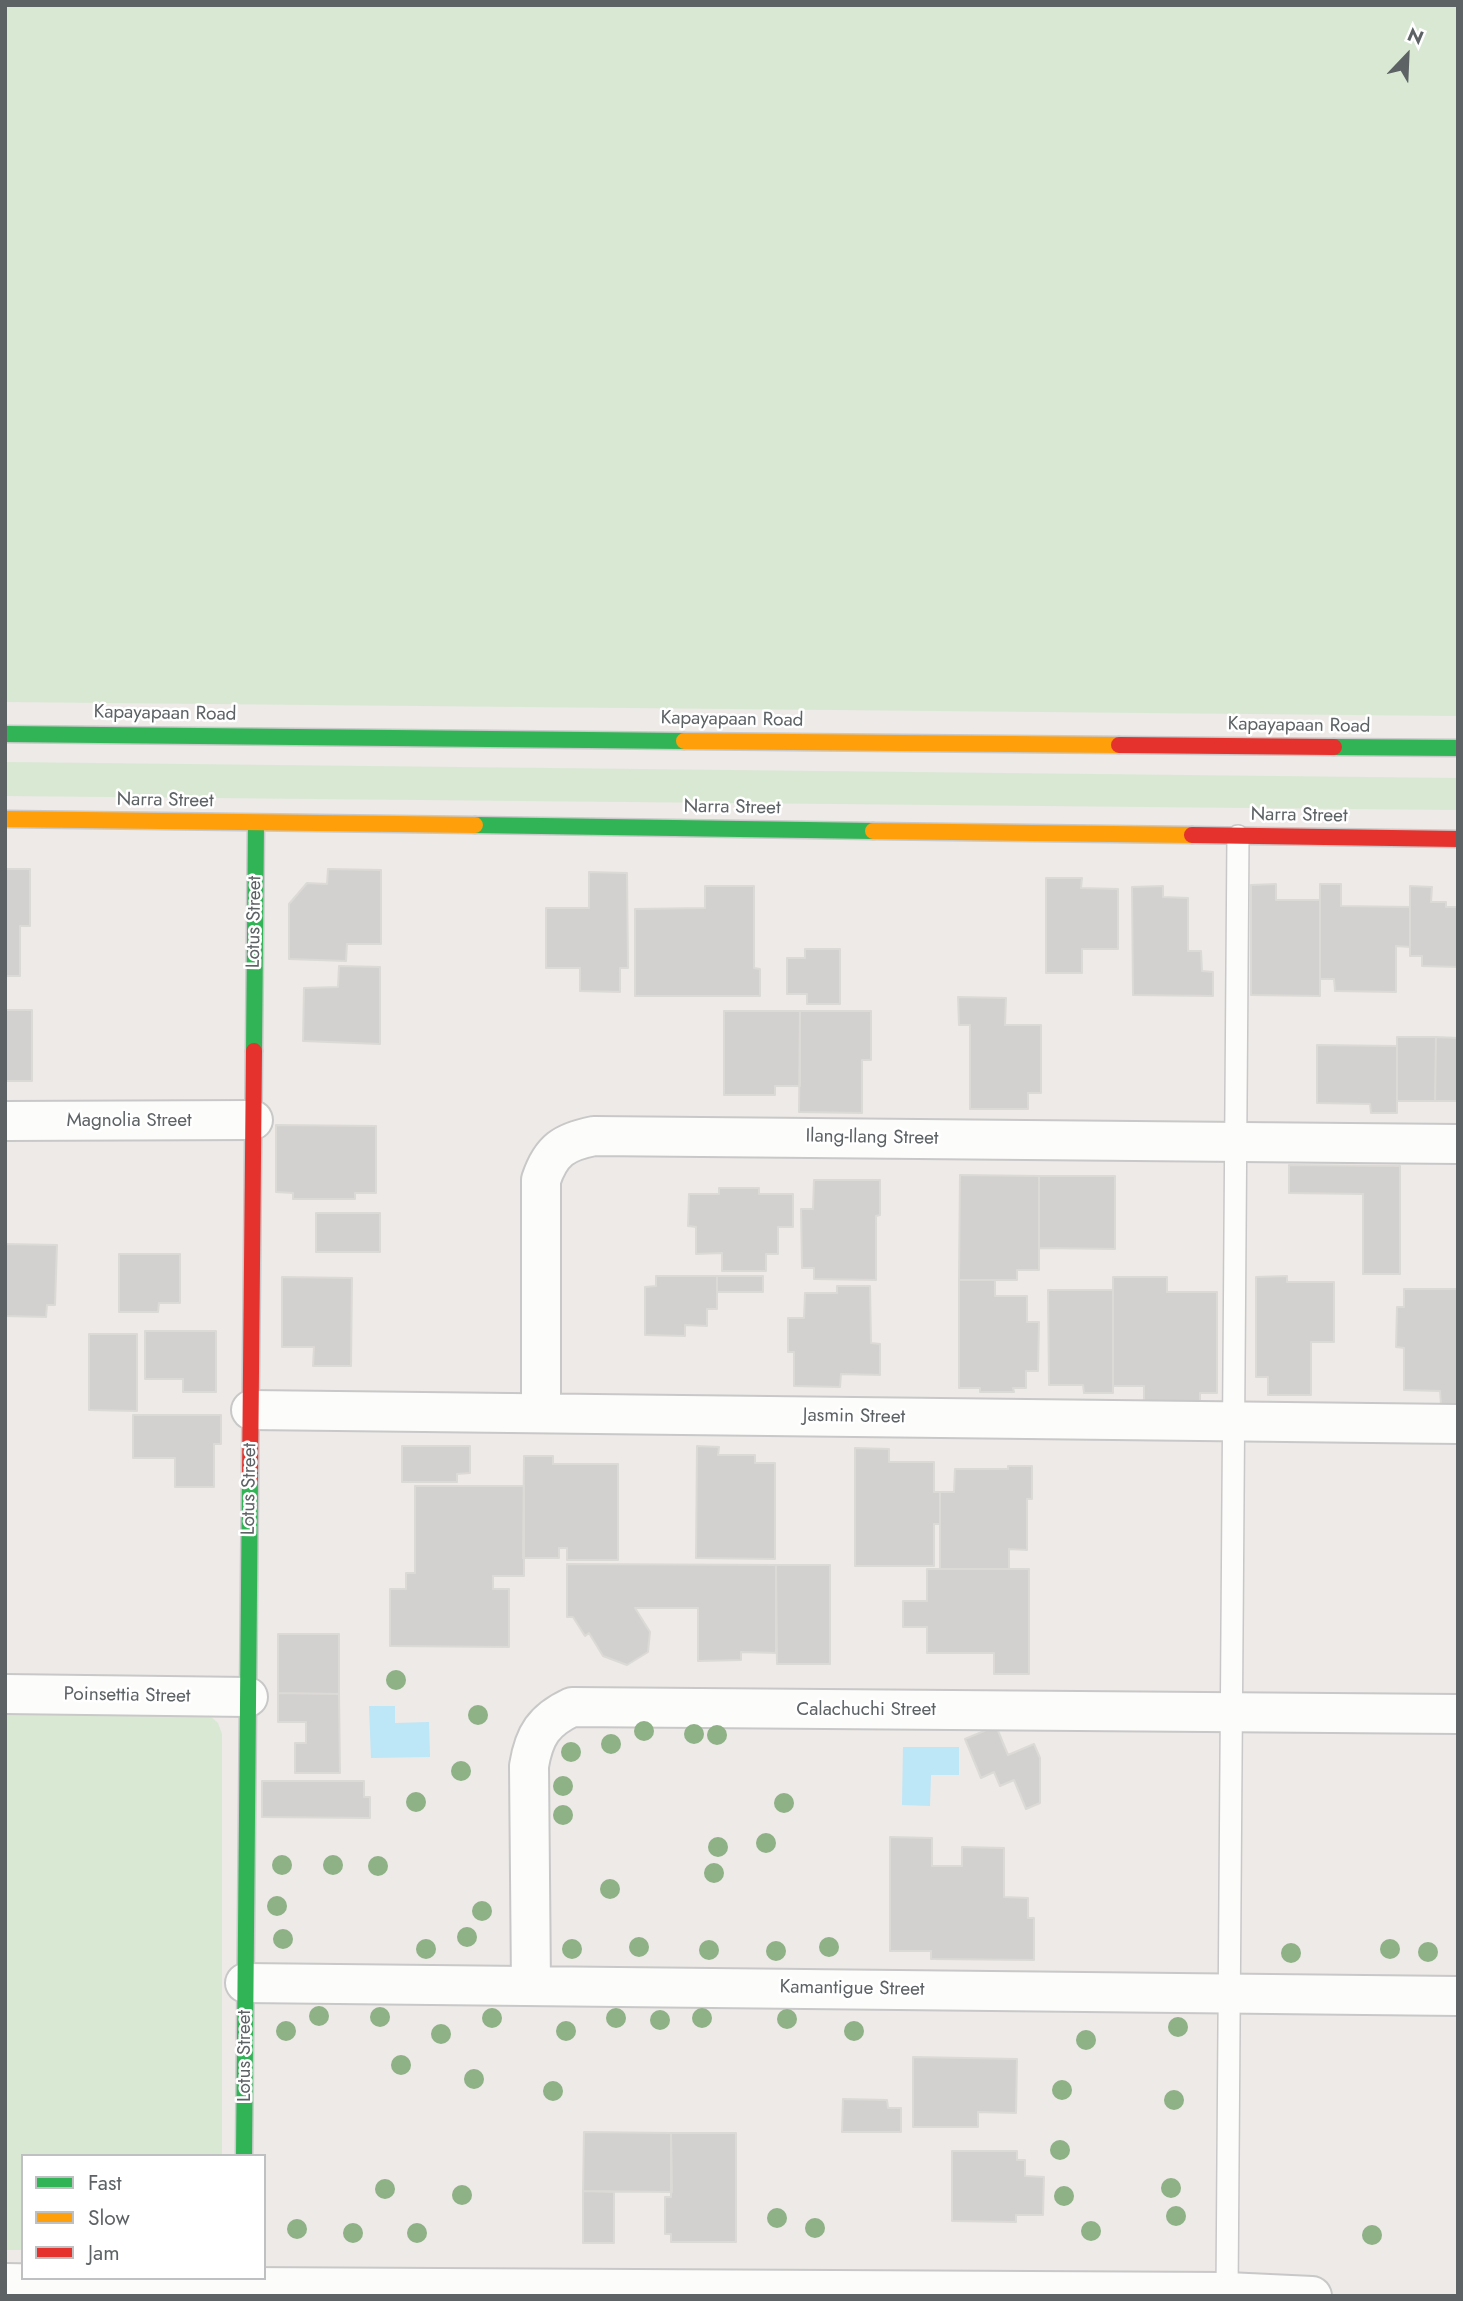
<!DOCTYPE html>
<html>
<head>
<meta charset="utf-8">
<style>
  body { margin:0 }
  #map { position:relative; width:1463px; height:2301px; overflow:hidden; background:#edeae7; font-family:Jost,sans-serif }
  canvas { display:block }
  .frame { position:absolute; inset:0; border:7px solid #5d6265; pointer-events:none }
  .legend { position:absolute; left:21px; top:2154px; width:245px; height:126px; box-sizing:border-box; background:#fff; border:2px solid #bec0c1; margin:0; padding:9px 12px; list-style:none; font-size:21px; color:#5d6265 }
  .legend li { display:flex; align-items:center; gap:14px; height:35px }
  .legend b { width:35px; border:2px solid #bec0c1 }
  .north { position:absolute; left:1372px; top:21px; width:70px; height:70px; -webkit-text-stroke:5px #fff; paint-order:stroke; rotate:23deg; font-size:19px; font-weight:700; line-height:28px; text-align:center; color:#5d6265 }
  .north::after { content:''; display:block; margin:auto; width:24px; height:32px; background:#5d6265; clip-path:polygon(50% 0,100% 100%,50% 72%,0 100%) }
</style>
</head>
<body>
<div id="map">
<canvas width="1463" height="2301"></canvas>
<div class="frame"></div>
<ul class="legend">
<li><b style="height:9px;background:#30b455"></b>Fast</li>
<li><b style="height:9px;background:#ff9f0a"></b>Slow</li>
<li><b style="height:9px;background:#e5322d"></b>Jam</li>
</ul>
<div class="north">N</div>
</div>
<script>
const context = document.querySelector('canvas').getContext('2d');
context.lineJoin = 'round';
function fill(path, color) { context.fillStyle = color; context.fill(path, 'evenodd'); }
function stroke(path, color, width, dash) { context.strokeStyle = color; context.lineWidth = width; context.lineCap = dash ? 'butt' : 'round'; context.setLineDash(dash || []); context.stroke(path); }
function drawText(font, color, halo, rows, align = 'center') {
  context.font = font + ' Jost,sans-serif'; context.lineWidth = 5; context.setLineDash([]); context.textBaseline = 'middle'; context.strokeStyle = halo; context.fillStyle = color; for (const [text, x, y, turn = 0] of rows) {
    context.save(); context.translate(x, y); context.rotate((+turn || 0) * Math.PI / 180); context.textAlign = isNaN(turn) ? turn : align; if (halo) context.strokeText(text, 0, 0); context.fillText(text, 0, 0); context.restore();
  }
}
fill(new Path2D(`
  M5,5H1458V716L5,702Z
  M5,762L1458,778V810L5,796Z
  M5,1712L210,1716L218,1723L222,1734V2156H23V2250H5Z`), '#d9e8d3');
fill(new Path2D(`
  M369,1706H395V1723L429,1722L430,1757L371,1758Z
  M903,1747H959V1775H931L930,1806L902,1805Z`), '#bde6f6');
const building = new Path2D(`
  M5,869H30V926H20V976H5Z
  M328,869L381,870V944H347L346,961L289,959V904L307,883L327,884Z
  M589,872L627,873L628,968H620V992L580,991V968H546V908H589Z
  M1046,878H1082L1081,888L1118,889V949H1082V973H1046Z
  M1276,884V900H1320V996L1251,995V885Z
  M1320,884H1341V906L1410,907V947L1396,946V992L1335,991L1334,979H1320Z
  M705,886H754V968L760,969V996H635V909L705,908Z
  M1163,886V897L1188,898V951H1201L1202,971L1213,972V996L1133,995L1132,887Z
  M1410,886L1432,887L1431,902H1446V907H1458V967L1422,966V956H1410Z
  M805,949H840V1004H807V994H787V958H805Z
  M339,966L380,967V1044L303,1041L304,988L338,987Z
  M958,997L1006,998L1005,1025H1041V1093H1028V1109H970V1025H959Z
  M5,1010H32V1081H5Z
  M724,1011H800V1086H775V1095H724Z
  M800,1011H871V1060H862V1113L799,1112Z
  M1397,1037H1436L1435,1101H1397Z
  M1436,1037L1458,1038V1101H1435Z
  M1317,1045L1397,1046V1113H1371L1370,1104L1317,1103Z
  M276,1125L376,1126V1193H355V1199H293V1193L276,1192Z
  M1289,1165L1400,1166V1274H1363V1194L1289,1193Z
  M960,1175L1039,1176V1270H1017V1280H959Z
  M1039,1176H1115V1249L1039,1248Z
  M814,1180H880V1215L876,1216V1280L814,1279V1268H802L801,1209H813Z
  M719,1188H759V1194H793V1227H778V1254H766V1271H722V1253L696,1254V1227L688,1226L689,1194H719Z
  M316,1213H380V1252H316Z
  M5,1244L57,1245L55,1305H47L46,1317L5,1316Z
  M119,1254H180V1303H159L158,1312H119Z
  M656,1276H717V1309H707V1326L685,1325V1336L645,1335V1287L656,1286Z
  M717,1276H763V1292H717Z
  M1287,1276V1282H1334V1342H1311V1395H1268V1377H1256V1277Z
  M282,1277L352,1278L351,1366H313L314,1347H282Z
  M1113,1277H1167V1292H1217V1393H1200V1401H1144V1386H1113Z
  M959,1280H995V1296H1027V1322H1039L1038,1371H1026V1388H1013L1014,1392H980V1388H959Z
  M837,1286H870L871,1343L880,1344V1375L841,1374L840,1387L794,1386V1352H788V1318H804L805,1293H837Z
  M1404,1289H1458V1404H1441L1440,1391L1404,1390V1348L1396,1347L1397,1307H1404Z
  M1048,1290H1113V1393H1084L1083,1385H1049Z
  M145,1331H216V1392H183V1379H145Z
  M89,1334H137V1411L89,1410Z
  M133,1415H221V1444H214V1487H175V1458H133Z
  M402,1446H470V1473L457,1474V1482H402Z
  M697,1446L719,1447L718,1455H755V1463H775V1559L696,1558Z
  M855,1448L889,1449V1462H934V1492H940V1524H934V1566H855Z
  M524,1456H553V1464H618V1560H567V1548H559V1558H523Z
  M1008,1466H1032V1499H1027V1550L1009,1549V1569H940V1492H954L955,1469H1008Z
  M415,1486H524V1576H493V1589H509V1647L390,1646V1589H406V1573H415Z
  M567,1564L776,1565V1653L741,1652V1660L698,1661V1608H635L650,1632L648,1652L627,1665L603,1656L589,1633L585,1636L573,1617H567Z
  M776,1565H830V1664H777Z
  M927,1569H1029V1674H994V1653H927V1627H903V1601H927Z
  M278,1634H339V1694L278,1693Z
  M278,1693L339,1694L340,1773H295V1743H306V1722H278Z
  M996,1726L1008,1755L1034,1744L1040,1758V1803L1026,1809L1014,1780L1000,1786L994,1772L981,1778L965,1739Z
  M262,1781H364V1797H370V1818L262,1817Z
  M890,1837L932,1838V1866H962V1847L1004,1848V1897L1028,1898V1918H1034V1960L931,1959V1951H890Z
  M913,2057L1017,2059L1016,2113L978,2112V2127H913Z
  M843,2099L887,2100L888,2108H901V2132H842Z
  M584,2132L671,2133L672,2192L583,2191Z
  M671,2133H736V2242H671V2234H665V2197H671Z
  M952,2151H1017V2160H1025V2176L1044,2177L1043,2215H1016V2222L952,2221Z
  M583,2191L614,2192V2243H583Z`);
fill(building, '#d3d1d0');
stroke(building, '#dcdad6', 2);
const lane = new Path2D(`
  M1227,2292L1238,836`);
const street = new Path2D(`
  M5,1121L253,1120
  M251,1410L1458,1424
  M541,1413V1180C551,1150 564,1142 594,1136L1458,1144
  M5,1694L248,1697
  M245,1983L1458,1996
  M531,1985L529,1766C534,1735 544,1720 572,1707L1458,1714
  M5,2283L243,2287L1227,2292L1312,2296`);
const fast = new Path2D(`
  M5,734L684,741
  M1334,747L1458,748
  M475,825L873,831
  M254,1051L256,823
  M244,2156L250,1477`);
const slow = new Path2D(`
  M684,741L1119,745
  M5,819L475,825
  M873,831L1192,835`);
const jam = new Path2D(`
  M1119,745L1334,747
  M1192,835L1458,839
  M250,1477L254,1051`);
stroke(lane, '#c9c8c8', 24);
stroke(street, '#c9c8c8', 42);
stroke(fast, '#c9c9c9', 19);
stroke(slow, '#c9c9c9', 19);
stroke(jam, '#c9c9c9', 19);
stroke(lane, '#fcfcfb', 21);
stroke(street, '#fcfcfb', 38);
stroke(fast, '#30b455', 16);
stroke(slow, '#ff9f0a', 16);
stroke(jam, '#e5322d', 16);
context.fillStyle = '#8eb186';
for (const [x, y] of [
  [396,1680],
  [478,1715],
  [644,1731],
  [694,1734],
  [717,1735],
  [611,1744],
  [571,1752],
  [461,1771],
  [563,1786],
  [416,1802],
  [784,1803],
  [563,1815],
  [766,1843],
  [718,1847],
  [282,1865],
  [333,1865],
  [378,1866],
  [714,1873],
  [610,1889],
  [277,1906],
  [482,1911],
  [467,1937],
  [283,1939],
  [639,1947],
  [829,1947],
  [426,1949],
  [572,1949],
  [1390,1949],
  [709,1950],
  [776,1951],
  [1428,1952],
  [1291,1953],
  [319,2016],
  [380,2017],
  [492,2018],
  [616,2018],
  [702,2018],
  [787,2019],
  [660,2020],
  [1178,2027],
  [286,2031],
  [566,2031],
  [854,2031],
  [441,2034],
  [1086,2040],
  [401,2065],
  [474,2079],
  [1062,2090],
  [553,2091],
  [1174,2100],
  [1060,2150],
  [1171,2188],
  [385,2189],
  [462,2195],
  [1064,2196],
  [1176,2216],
  [777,2218],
  [815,2228],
  [297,2229],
  [1091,2231],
  [353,2233],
  [417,2233],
  [1372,2235]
]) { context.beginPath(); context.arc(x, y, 10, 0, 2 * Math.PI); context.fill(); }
drawText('19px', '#5d6265', '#fff', [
  ["Kapayapaan Road",165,714,1],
  ["Kapayapaan Road",732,720,1],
  ["Kapayapaan Road",1299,726,1],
  ["Narra Street",165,801,1],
  ["Narra Street",732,808,1],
  ["Narra Street",1299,816,1],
  ["Lotus Street",255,922,-89],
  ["Magnolia Street",129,1121],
  ["Ilang-Ilang Street",872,1138,1],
  ["Jasmin Street",854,1417,1],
  ["Lotus Street",250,1489,-89],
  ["Poinsettia Street",127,1696,1],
  ["Calachuchi Street",866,1710],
  ["Kamantigue Street",852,1989,1],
  ["Lotus Street",245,2056,-90]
]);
</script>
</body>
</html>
